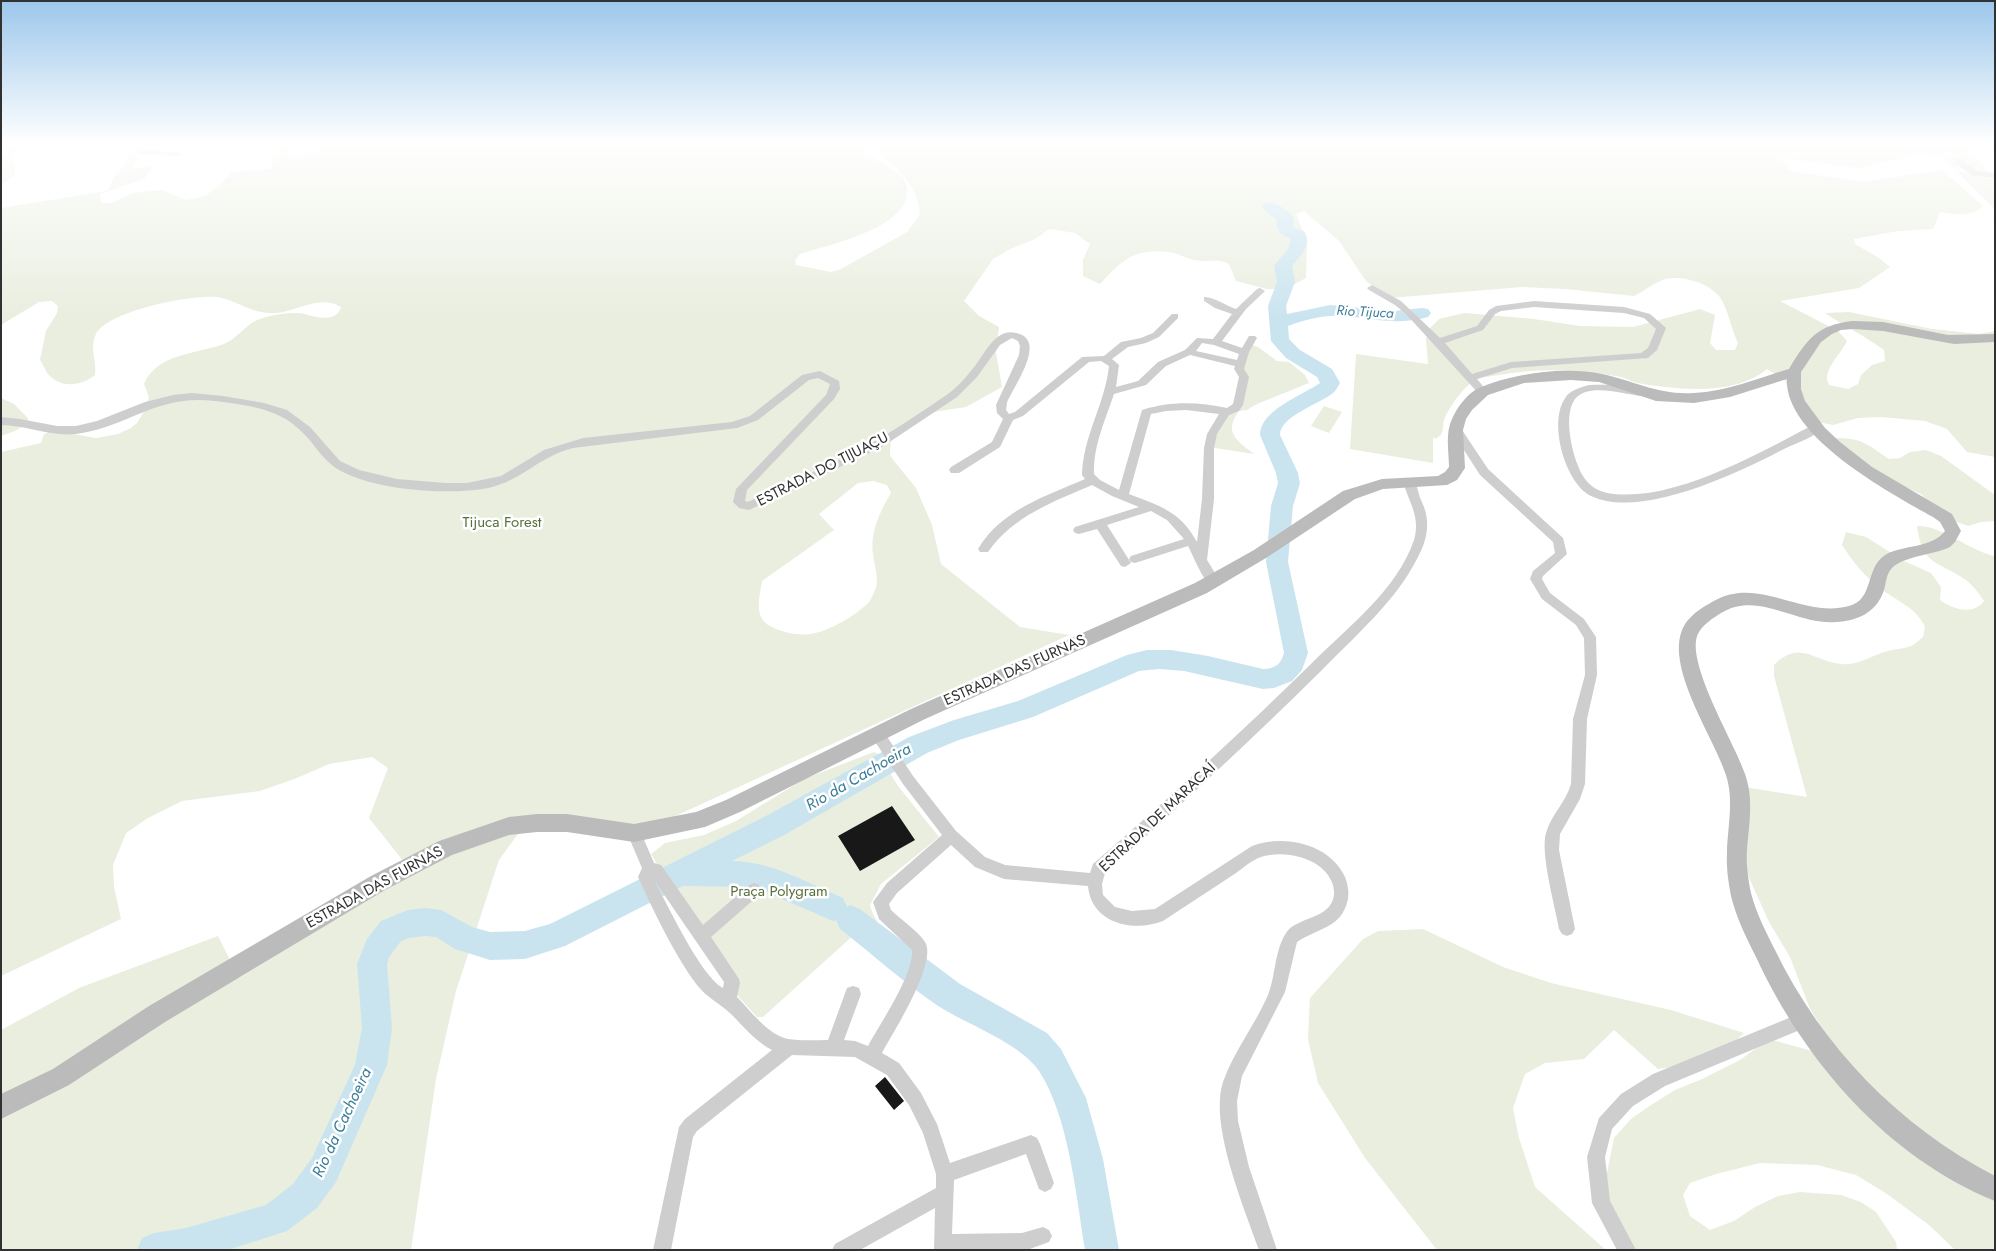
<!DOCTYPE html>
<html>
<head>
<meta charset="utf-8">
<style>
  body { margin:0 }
  #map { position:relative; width:1996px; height:1251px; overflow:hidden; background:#fff; font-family:Jost,sans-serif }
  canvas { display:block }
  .frame { position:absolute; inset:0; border:2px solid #313131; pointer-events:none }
</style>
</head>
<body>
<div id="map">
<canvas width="1996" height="1251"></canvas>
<div class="frame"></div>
</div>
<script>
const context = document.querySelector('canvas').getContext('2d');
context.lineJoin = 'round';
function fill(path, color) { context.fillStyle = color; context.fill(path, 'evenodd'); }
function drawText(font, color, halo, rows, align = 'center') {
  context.font = font + ' Jost,sans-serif'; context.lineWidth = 5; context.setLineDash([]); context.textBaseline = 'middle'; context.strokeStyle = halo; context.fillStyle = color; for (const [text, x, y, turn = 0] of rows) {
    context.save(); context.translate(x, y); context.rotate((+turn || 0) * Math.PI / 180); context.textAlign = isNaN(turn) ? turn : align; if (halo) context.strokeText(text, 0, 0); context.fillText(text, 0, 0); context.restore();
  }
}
fill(new Path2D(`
  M1,143H30L13,155C12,163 16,167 15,174L1,186Z
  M133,143H140L144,150L131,169L154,165L144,179L100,194L101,203H112L133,193L162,190L186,200L205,196L220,185L232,172L271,169L274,149L297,143L293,153L321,150L324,143H854L903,177C929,224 828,245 800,254L795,260L796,265L831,272L841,269L907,232L920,215C918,179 889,162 864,143H1965L1988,172L1953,168L1943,156L1916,155L1859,168L1780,158L1791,171L1863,182L1942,170L1983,206C1970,218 1956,214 1940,212L1933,229L1898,231L1854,239L1855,244L1879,258L1890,267L1859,288L1780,301L1838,331L1847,341C1841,354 1821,371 1829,385L1848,389L1858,384L1861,375L1872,365L1885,361L1884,350C1865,336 1844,326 1825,313L1849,312L1932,329L1979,334L1995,331V457L1967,452L1947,429L1925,421L1881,417L1858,418L1833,425L1813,421L1799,406L1788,390L1785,380L1767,369C1735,396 1677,390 1638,383C1631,381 1624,377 1616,376C1577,370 1539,367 1499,375C1492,376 1483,377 1477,379C1465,384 1448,409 1444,420C1442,429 1445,434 1435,439L1433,437V463L1350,449L1356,354L1428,364L1426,339L1430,328L1439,319L1464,313L1534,319L1580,326L1633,327L1700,309L1715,315L1710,343L1716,350H1735L1738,343C1731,329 1729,312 1721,299C1711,283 1682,275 1665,279C1653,283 1645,291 1634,296L1565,289L1522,287L1389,298L1366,281L1339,241L1304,211L1296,214L1307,242L1306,278L1285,289H1267L1236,281L1229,264C1217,258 1208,263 1195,260C1187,259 1178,253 1169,252C1134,248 1122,260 1100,284L1083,276V260L1090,244L1075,233L1049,229L1035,239L1010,249L993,259L964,301L979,316L999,327L996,353L1002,387L966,407L920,414L891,435L890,456L916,488L932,525L941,564L1020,627L1069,635L630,837L523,827L499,860L456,991L436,1079L411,1250H1V1030L79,988L218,936L239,978L412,872L369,818L388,768L372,757L329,764L297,778L260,791L182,801L148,818L126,833L113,865L114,887L121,919L1,976V452L41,443L44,434L59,429L73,434L96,438L118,434L131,428L137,423L145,410L149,397L144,384C157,353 197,354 224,344C236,339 244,327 255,321C268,315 295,310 308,315C319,318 337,322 341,307C318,293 294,314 271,313C251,313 236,300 217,297C192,294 107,311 96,334C89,347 97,361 95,375C82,386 61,389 48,374C45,370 43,364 40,360L46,331L57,313L58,306L52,301L39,302L1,325V208L107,191L114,177L124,166ZM873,481L887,485L891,493C880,511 870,533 873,554C874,566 879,576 876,588C874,592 872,598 869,602C857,615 828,632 810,634C796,636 781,632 770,626C753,617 760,596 762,581L834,530L819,514L858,483Z
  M1956,171L1995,177V209Z
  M1249,344L1258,347L1277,361L1289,362L1305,375L1309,383L1257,404L1247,410L1239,411C1223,432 1237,441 1254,454L1209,447L1231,411L1244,377L1239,369Z
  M1,398L14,404L28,418V423L15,431L1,436Z
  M1324,406L1342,412L1329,433L1311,426Z
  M1832,438C1862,438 1864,442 1889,459L1900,458L1910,452L1926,450L1941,456L1995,495V521L1981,522L1968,526L1946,518L1921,494L1910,489L1895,486Z
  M1917,526C1939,524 1970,551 1995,556V1250H1955L1929,1225L1887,1194L1856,1175L1817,1165L1760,1163L1716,1174L1690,1183L1683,1195L1690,1216L1710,1230L1734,1221L1755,1207L1778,1196L1800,1192L1841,1195L1861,1202L1876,1212L1896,1242L1897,1250H1633L1607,1203V1173L1614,1138L1631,1119L1648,1107L1675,1090L1700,1080L1740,1060L1769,1039L1823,1054L1834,1046L1810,1009L1790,957L1769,922L1741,860L1744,787L1807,797L1774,676V665C1800,639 1813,661 1841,664C1858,666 1872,655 1888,651C1895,649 1904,649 1911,646C1915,644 1919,640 1923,637L1925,627C1916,607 1898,602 1881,589C1865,577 1853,562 1842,545L1846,532L1866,537L1904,561L1931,573L1941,587L1940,600C1952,609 1973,616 1984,601C1978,592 1972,584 1963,578C1937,561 1922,565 1917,526Z
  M874,752L878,754L898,786L939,837L881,884L870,905C875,927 898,944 914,959L908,976L856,933L763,1017H757L737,995L651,854L665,843L704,835L736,821L804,779Z
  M1423,929L1503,967L1551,983L1671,1010L1744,1033L1729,1047L1682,1066L1658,1069L1614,1030L1584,1059L1545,1063L1525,1074L1513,1108L1519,1138L1535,1187L1606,1250H1437L1365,1158L1318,1083L1308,1039L1310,998L1363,939L1378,931Z`), '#e9eedf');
fill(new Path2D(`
  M1269,202C1278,204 1289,211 1294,218L1293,227L1304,231C1313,245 1300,256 1292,266L1295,282L1286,306L1287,314L1330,305L1394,311L1422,308L1428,309L1431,313L1428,317C1394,326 1374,318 1341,316C1323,315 1305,320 1288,326L1289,339L1300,350L1332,369L1340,383C1338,386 1336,391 1333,393C1320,404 1280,416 1280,435L1298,473L1300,483L1293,506L1288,562L1308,653L1302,670L1292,681L1274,688L1263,689L1184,671L1159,669L1139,671L1033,717L959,740L927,753L786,834L732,861C771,861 808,883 843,898L847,907L850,905L860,909L960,984L1047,1033L1061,1049L1086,1098L1103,1159L1119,1250H1085C1076,1196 1069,1117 1039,1071C1020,1043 968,1025 938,1006C904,983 872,954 840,929L836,920L833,921L766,892L747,887L683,886L565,946L525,959L490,960L455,949L436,937L425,936L409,938L401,941L389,957L387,964L392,1028L387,1065L336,1182L317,1208L287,1231L228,1250H137L142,1238L154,1233L186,1228L266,1205L293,1184L312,1158L355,1065L362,1028L357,964L367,939L381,921L408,910L425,908L441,910L472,927L490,932L525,931L550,924L766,816L909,737L954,720L1018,701L1127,655L1147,650H1171L1208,656L1263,669C1275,669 1281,664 1284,653L1266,562L1271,506L1278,483L1276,473L1260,435C1260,410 1303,395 1320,383L1317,377L1286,358L1271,341L1268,306L1277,282L1274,266L1288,249L1291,239L1281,234L1276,225L1277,220L1261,207L1263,204Z`), '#cae4ef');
fill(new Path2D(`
  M892,806L915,840L860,871L838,836Z
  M885,1077L904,1101L894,1110L875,1086Z`), '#181818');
fill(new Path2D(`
  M133,143H141L144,150L179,152L183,154L179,156L139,154Z
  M1955,159H1961L1977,171L1995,173V178L1972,175L1955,163Z
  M1372,285L1401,301L1440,338L1477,326L1489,310L1496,306L1534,301L1624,307L1650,314L1666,328L1657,350L1648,358L1512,368L1477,379L1488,392L1483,395L1479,394L1406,314L1395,305L1369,290L1367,288ZM1534,307L1624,313L1644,318L1656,329L1648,348L1641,353L1511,362L1472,374L1445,343L1483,330L1495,314L1501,311Z
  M1260,288L1265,291L1263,293L1246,309L1222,341L1242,348L1249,336H1255L1257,338L1249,352L1244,369L1249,377L1243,405L1239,411L1229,415L1217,434L1214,448V499L1207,560L1220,581L1218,584C1215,585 1214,586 1210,584C1202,579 1193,555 1188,546L1135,563L1131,562L1129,559L1131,556L1184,539L1167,520L1151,511L1107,525L1131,563L1125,567L1121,566L1097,529L1079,534L1075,533L1073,530L1075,527L1139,507L1112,496L1092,485C1053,502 1013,516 988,552H980L978,549C1001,510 1046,496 1085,479L1082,475C1083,436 1105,404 1109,366L1101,361L1089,362L1023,416L1013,420L1000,447L959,473H951L949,470L951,467L992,442L1003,419L997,413L996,405L1019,355L1020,346L1018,341L1012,338L1000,345L977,377L957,397L882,447L749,510L739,508L733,502L736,489L826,395L830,384L818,378L809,380L758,420L737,428L573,448C540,456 521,481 488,488C449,496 365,490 333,466C321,457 313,442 302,432C279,408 246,405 215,401C156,394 129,427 76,434C51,437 26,425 1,425V417L20,419L57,426H76L97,421L145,402L173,395L192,393L223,396L264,403L287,410L310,427L340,461L359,470L397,479L445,483H467L501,476L544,450L583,438L732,422L750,416L802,375L820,371L839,381L840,389L834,399L747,490L745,501L748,502C789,482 835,464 875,441C900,427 924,410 948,394C959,386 969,374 977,363C988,348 999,324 1022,335C1044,346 1012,389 1007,403L1006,410L1009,414L1015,412L1082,357L1104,356L1121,342L1141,338L1153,333L1172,314H1178V318L1159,337L1146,343L1128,347L1112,359L1119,365L1116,387L1138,381L1158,362L1185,350L1197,338L1213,339L1232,314L1215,308L1204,301V297C1212,296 1227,306 1236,309L1257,289ZM1202,343L1214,345L1239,354L1237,360L1196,351ZM1190,355L1235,366L1234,369L1239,377L1233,404L1227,408C1198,402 1171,401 1142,410L1119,490L1100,480L1094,474C1093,446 1105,421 1114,394L1146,385L1166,366ZM1186,410L1219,414L1207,434L1204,448L1202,499L1197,542C1180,511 1160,506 1129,494L1151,414L1166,411Z
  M1589,385C1602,384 1637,385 1646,393L1641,396C1624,394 1593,384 1578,396C1560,410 1573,463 1585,479C1590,486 1598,491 1607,493C1671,504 1757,454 1813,425H1821L1822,428C1815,437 1797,443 1786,448C1740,472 1641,520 1591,496C1565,483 1549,424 1564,400C1569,390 1579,388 1589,385Z
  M1456,426L1460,427L1488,469L1563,538L1567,554L1543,576L1542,579L1550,593L1584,619L1596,637L1597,675L1587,719L1585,784L1580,799L1560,834L1559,850L1575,929L1572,934L1567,936L1562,934L1559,929C1555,906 1540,853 1546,833C1551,815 1566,802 1571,784L1573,719L1585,675L1584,638L1576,625L1542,599L1530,579L1533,571L1555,553L1553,542L1480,475L1451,430Z
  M1409,478C1417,480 1418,493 1421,500C1431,520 1428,538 1418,557C1396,601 1357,634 1323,669C1252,739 1179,807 1105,873L1102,884L1103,895L1115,907L1132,911L1155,909L1252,846C1284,834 1330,844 1345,877C1350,890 1350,901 1342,914C1333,928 1311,932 1297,942L1285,992L1242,1076L1237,1101L1238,1121L1249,1167L1277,1250H1259C1244,1207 1209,1125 1223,1082C1234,1051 1255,1025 1268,995C1276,975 1274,952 1286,933C1297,916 1331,920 1334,895C1335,883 1328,873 1319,866C1304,855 1279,851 1261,857C1251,860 1241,870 1233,875C1210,890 1186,906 1163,921C1133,933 1091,923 1088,886L1004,879L975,867L951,845L897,893L889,904L891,910C901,920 917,930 925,942C938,962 893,1033 882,1053L899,1063L921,1093L937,1124L950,1163L1031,1135L1037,1138L1040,1144L1054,1183L1051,1189L1045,1192L1039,1189L1026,1154L954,1180L952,1234L1022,1233L1043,1227L1049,1230L1052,1236L1049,1242L1027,1250H934L935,1208L860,1250H832L835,1244L936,1188V1174L923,1133L909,1105L887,1075L855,1057L792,1055L697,1131L693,1137L671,1250H653L679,1127L685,1119L772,1050C756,1042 744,1027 732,1015C721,1004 707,998 697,985C675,956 653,910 638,877L642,868L627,833L629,828L634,827L639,828L654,863L661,865L703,925L749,885L754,883L759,885L761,890L759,895L711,937L739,979L740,983L737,997C751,1011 768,1035 788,1039C801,1041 815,1040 828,1040L847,988L853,986L859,988L861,994L844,1040L855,1041L868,1046C880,1024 914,974 912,950L879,919L873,902L887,883L942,835L903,784L872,737L870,733L872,729L877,727L882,729L913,776L956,831L985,857L1005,865L1090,873L1093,864C1168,799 1242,732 1313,662C1349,626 1397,590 1414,540C1421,518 1409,502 1403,482ZM654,880L724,982L723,988C700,975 668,905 654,880Z
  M1801,1013L1807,1015L1809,1021L1807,1027L1665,1086L1633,1106L1612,1129L1605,1157L1610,1201L1636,1250H1617L1592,1203L1587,1157L1599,1118L1621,1094L1653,1074Z`), '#cecece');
fill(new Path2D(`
  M1853,321L1883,322L1948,335L1995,334V342L1954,344L1883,331L1853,329L1841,330L1832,334L1821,342L1801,372V389L1805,401L1825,428L1840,442L1872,467L1952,514L1961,531L1955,542L1950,547C1933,555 1904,556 1892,568C1886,574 1886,583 1884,590C1877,612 1858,621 1836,622C1796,625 1758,590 1721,613C1713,618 1704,624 1699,632C1682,658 1736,745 1745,774C1754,799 1749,825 1747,850C1746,864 1748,879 1751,893C1756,913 1766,932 1775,950C1822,1047 1899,1126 1995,1176V1201C1887,1157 1804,1061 1756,957C1746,937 1736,917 1731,896C1728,881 1726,866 1727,851C1728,825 1734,800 1726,775C1714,736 1657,657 1688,620C1695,612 1703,607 1712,602C1758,574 1802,619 1849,606C1874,600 1865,568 1885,555C1904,544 1931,549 1945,531L1940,522L1933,517C1890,493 1784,436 1787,379L1730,397L1694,403L1656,401L1599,382L1571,380L1524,383L1488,395L1472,410L1466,419L1463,430L1465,468L1457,480L1447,485L1383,489L1355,499L1266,558L1207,593L925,719L740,812L705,827L634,842L567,832H537L509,835L452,855L385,890L165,1022L69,1085L1,1119V1094L53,1069L149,1006L371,876L439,841L509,817L537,814H567L634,824L696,812L726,800L911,709L1195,583L1254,550L1343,491L1382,479L1438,476L1445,472L1449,467C1449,452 1445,433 1452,419C1457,407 1468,393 1479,388C1513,373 1565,366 1602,374C1635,381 1657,395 1694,393C1726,392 1758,378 1789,369C1807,339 1817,325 1853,321Z`), '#bbb');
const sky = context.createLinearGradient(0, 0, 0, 318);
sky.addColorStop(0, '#9cc7eb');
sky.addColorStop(0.45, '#fff');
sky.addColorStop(1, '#ffffff00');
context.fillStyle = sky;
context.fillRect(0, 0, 1996, 318);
drawText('italic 14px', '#397d99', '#fff', [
  ["Rio Tijuca",1365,313,3]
]);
drawText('15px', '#313131', '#fff', [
  ["ESTRADA DO TIJUAÇU",823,470,-27],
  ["ESTRADA DAS FURNAS",1015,671,-24],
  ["ESTRADA DE MARACAÍ",1158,818,-43],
  ["ESTRADA DAS FURNAS",375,888,-29]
]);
drawText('15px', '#59703b', '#fff', [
  ["Tijuca Forest",502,523],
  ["Praça Polygram",779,892]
]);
drawText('italic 16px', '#397d99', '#fff', [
  ["Rio da Cachoeira",859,778,-30],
  ["Rio da Cachoeira",343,1123,-65]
]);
</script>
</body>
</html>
